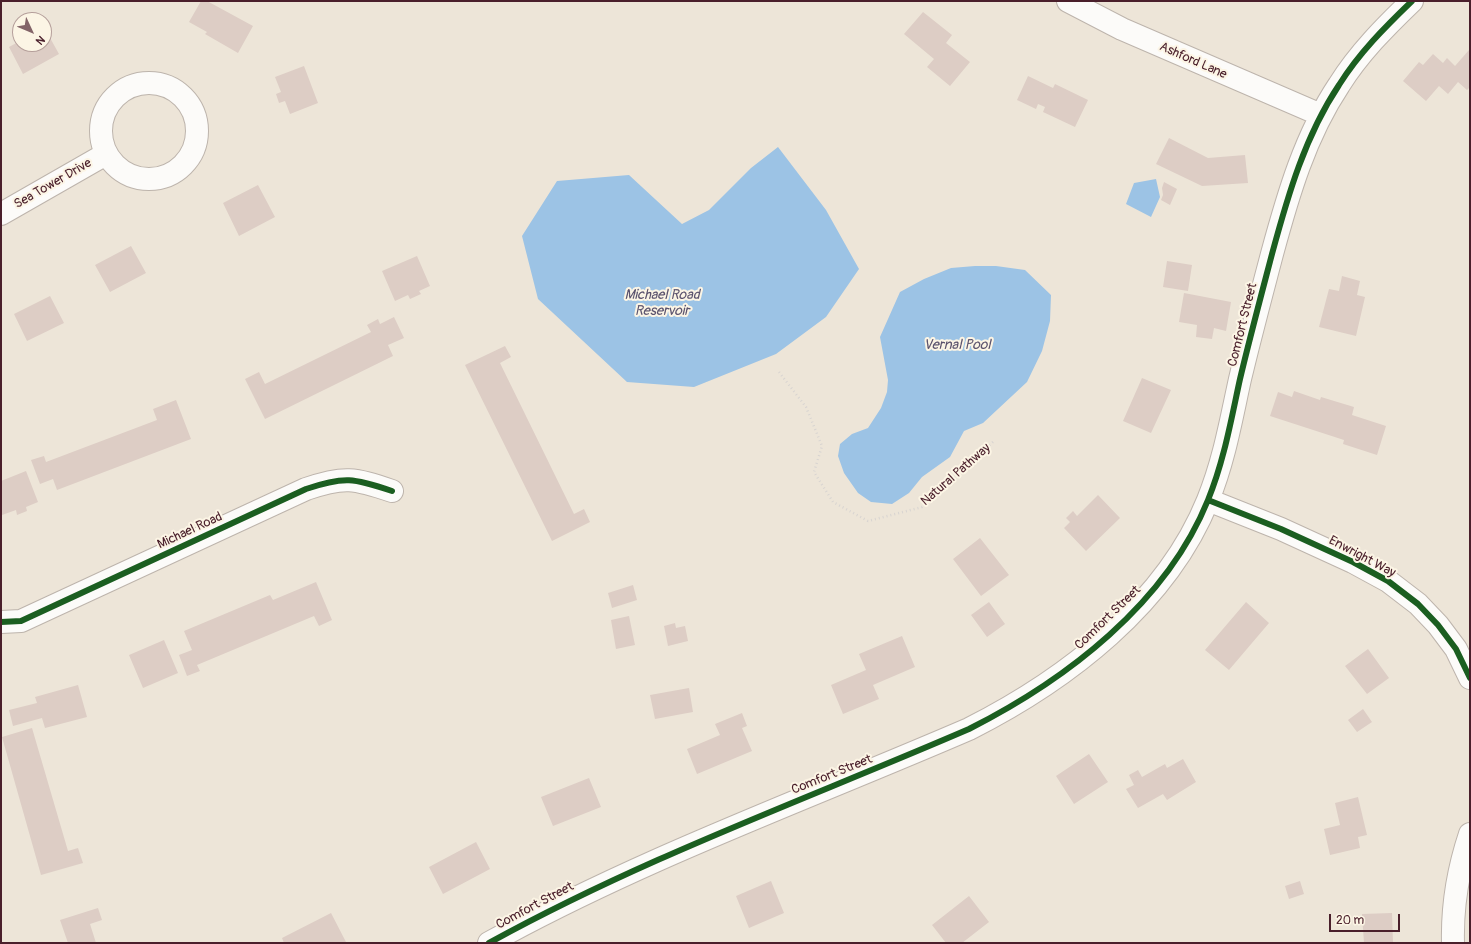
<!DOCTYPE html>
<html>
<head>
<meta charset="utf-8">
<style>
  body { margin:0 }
  #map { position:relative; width:1471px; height:944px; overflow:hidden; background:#ede5d8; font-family:Pangolin,sans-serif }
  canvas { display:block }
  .frame { position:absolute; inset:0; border:2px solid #4a1f2b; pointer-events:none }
  .north { position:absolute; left:12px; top:12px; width:40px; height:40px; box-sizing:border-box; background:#fcf5e5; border:1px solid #b59f9b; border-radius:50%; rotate:134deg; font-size:11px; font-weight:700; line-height:16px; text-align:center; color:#4a1f2b }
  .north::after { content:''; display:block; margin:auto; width:14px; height:18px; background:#836468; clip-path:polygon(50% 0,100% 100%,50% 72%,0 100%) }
  .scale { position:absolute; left:1329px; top:914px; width:71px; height:18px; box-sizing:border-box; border:2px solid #4a1f2b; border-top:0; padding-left:5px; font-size:12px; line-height:14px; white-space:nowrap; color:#4a1f2b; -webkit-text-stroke:3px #fcf5e5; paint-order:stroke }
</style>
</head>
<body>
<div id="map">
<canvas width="1471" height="944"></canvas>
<div class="frame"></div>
<div class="north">N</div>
<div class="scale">20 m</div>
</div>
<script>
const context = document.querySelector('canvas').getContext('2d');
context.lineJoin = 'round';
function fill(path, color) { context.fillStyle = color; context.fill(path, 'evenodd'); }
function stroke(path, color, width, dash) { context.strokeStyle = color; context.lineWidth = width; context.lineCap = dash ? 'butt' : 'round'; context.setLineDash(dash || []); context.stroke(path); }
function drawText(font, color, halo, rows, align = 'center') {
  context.font = font + ' Pangolin,sans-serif'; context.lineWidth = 4; context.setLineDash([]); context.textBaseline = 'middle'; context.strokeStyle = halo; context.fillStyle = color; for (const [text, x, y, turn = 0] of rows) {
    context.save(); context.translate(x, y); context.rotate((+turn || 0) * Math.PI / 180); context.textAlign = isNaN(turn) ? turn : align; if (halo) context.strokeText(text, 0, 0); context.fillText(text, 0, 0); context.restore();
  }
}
fill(new Path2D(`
  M778,147L826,210L859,269L826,317L776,354L694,387L627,382L538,299L522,236L557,181L629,175L682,224L709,210L751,168Z
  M1156,179L1160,197L1151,217L1126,204L1134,183Z
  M975,266H996L1025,270L1051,295L1050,321L1042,351L1027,382L983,423L964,431L950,457L922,477L909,493L892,504L871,502L858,493L844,473L838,456L840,444L852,434L868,428L881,408L887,392L888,380L880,337L900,292L924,279L951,268Z`), '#9cc3e5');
fill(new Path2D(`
  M201,1H207L253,26L238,53L205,34L207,32L189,22Z
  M923,12L952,35L946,43L970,62L950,86L927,67L934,59L904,34Z
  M44,27L59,54L23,74L9,47L20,41V44H44Z
  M1469,50L1470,87L1467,90L1458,82L1448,94L1439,86L1426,101L1403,81L1419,62L1423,65L1433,54L1443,63L1447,58L1455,66Z
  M304,66L318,103L290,114L285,101L279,103L276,94L281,92L275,77Z
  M1028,76L1053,88L1055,84L1088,100L1075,127L1043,112L1045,107L1038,104L1036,109L1017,100Z
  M1169,138L1208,158L1245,155L1248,183L1202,186L1156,164Z
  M1164,182L1177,189L1170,205L1161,200L1163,195L1162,188Z
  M258,185L275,217L239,236L223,203Z
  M131,246L146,273L110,292L95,265Z
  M417,256L430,286L419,291L421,294L410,299L408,295L395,301L382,271Z
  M1167,261L1192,265L1188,291L1163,287Z
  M1342,276L1360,281L1357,295L1365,297L1356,336L1319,327L1329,289L1339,291Z
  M1184,293L1231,302L1226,331L1214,328L1212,339L1196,337L1197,325L1179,322Z
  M50,296L64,323L27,341L14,314Z
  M394,317L404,338L388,345L393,356L265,419L245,379L259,372L265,384L371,332L367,325L378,319L380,324Z
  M505,346L511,357L500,363L574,514L584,509L590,522L552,541L465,365Z
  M1142,378L1171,390L1151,433L1123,421Z
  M1294,391L1320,400L1321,397L1354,407L1352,415L1386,426L1377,455L1343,444L1344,440L1270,416L1278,392L1292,397Z
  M176,400L191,439L57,490L53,479L40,484L31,460L44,456L46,462L157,420L153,409Z
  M26,471L38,502L26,507L27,511L17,515L16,510L2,515L1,481Z
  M1098,495L1120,518L1086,551L1064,528L1070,522L1066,518L1073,511L1077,516Z
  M980,538L1009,575L981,596L953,559Z
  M316,582L332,620L319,626L314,616L197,665L200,671L187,676L179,655L192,650L184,631L270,595L273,600Z
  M633,585L637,600L612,608L608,593Z
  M989,602L1005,624L987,637L971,615Z
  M1246,602L1269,623L1229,670L1205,650Z
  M629,616L635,645L616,649L611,620Z
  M675,623L676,628L685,626L688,641L668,646L664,626Z
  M902,636L915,667L873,685L879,699L843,714L831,685L866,670L859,654Z
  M164,640L178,673L143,688L129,655Z
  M1368,649L1389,678L1367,694L1345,666Z
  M78,685L87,717L45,728L42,718L13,726L9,710L37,703L35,697Z
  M689,688L693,712L655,719L650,695Z
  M1363,709L1372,722L1357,732L1348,720Z
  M742,713L747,726L742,728L752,751L697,774L687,749L720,735L715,724Z
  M32,728L68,851L78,848L83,863L41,875L2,737Z
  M1089,754L1108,782L1074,804L1056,776Z
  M1183,759L1196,782L1167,800L1163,794L1138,808L1126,789L1134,785L1129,775L1138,770L1142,777L1165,764L1167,768Z
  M589,778L601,807L553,826L541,797Z
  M1358,797L1367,835L1358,837L1360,848L1330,855L1324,829L1340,825L1335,803Z
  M476,842L490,869L443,894L429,867Z
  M771,881L784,913L749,928L736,896Z
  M1300,881L1304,894L1289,899L1285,886Z
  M969,896L989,922L962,943H946L932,925Z
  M98,908L102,920L90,924L96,943H68L60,920Z
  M331,913L346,942L284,943L282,938Z
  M1392,913L1393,943H1364L1362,914Z`), '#ddcdc5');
const street = new Path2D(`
  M1068,1L1122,29L1321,115
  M101 131a48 48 0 1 1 96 0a48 48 0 1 1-96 0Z
  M1,214L106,154
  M1208,500L1281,529L1353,562L1388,581L1418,604L1438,625L1456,649L1470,678
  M1,622L21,621L306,489C344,476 354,478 392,491
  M489,943C643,858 807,799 969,729C1066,680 1166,604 1208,500C1224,461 1231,420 1240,379C1250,337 1261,296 1272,254C1288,195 1305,136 1339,85C1359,53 1385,27 1412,1
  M1453,943C1452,905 1458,870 1470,834`);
stroke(street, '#bdb4ac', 24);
stroke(new Path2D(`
  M779,372L806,407L822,446L814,472L833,502L868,521L922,507L994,441`), '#d8d4d1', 2.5, [1, 3]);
stroke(street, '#fcfbf9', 22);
stroke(new Path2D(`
  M1208,500L1281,529L1353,562L1388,581L1418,604L1438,625L1456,649L1470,678
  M1,622L21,621L306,489C344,476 354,478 392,491
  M489,943C643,858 807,799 969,729C1066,680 1166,604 1208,500C1224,461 1231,420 1240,379C1250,337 1261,296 1272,254C1288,195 1305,136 1339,85C1359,53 1385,27 1412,1`), '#1b5e20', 6);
drawText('13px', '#4a1f2b', '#fcf5e5', [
  ["Ashford Lane",1193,61,24],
  ["Sea Tower Drive",53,184,-30],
  ["Comfort Street",1243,325,-76],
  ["Natural Pathway",956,475,-41],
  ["Michael Road",190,531,-25],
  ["Enwright Way",1362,557,28],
  ["Comfort Street",1108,618,-44],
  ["Comfort Street",832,775,-22],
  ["Comfort Street",535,906,-28]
]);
drawText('italic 14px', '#5b536e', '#fcf5e5', [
  ["Michael Road",662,295],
  ["Reservoir",662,311],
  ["Vernal Pool",957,345]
]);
</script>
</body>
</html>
